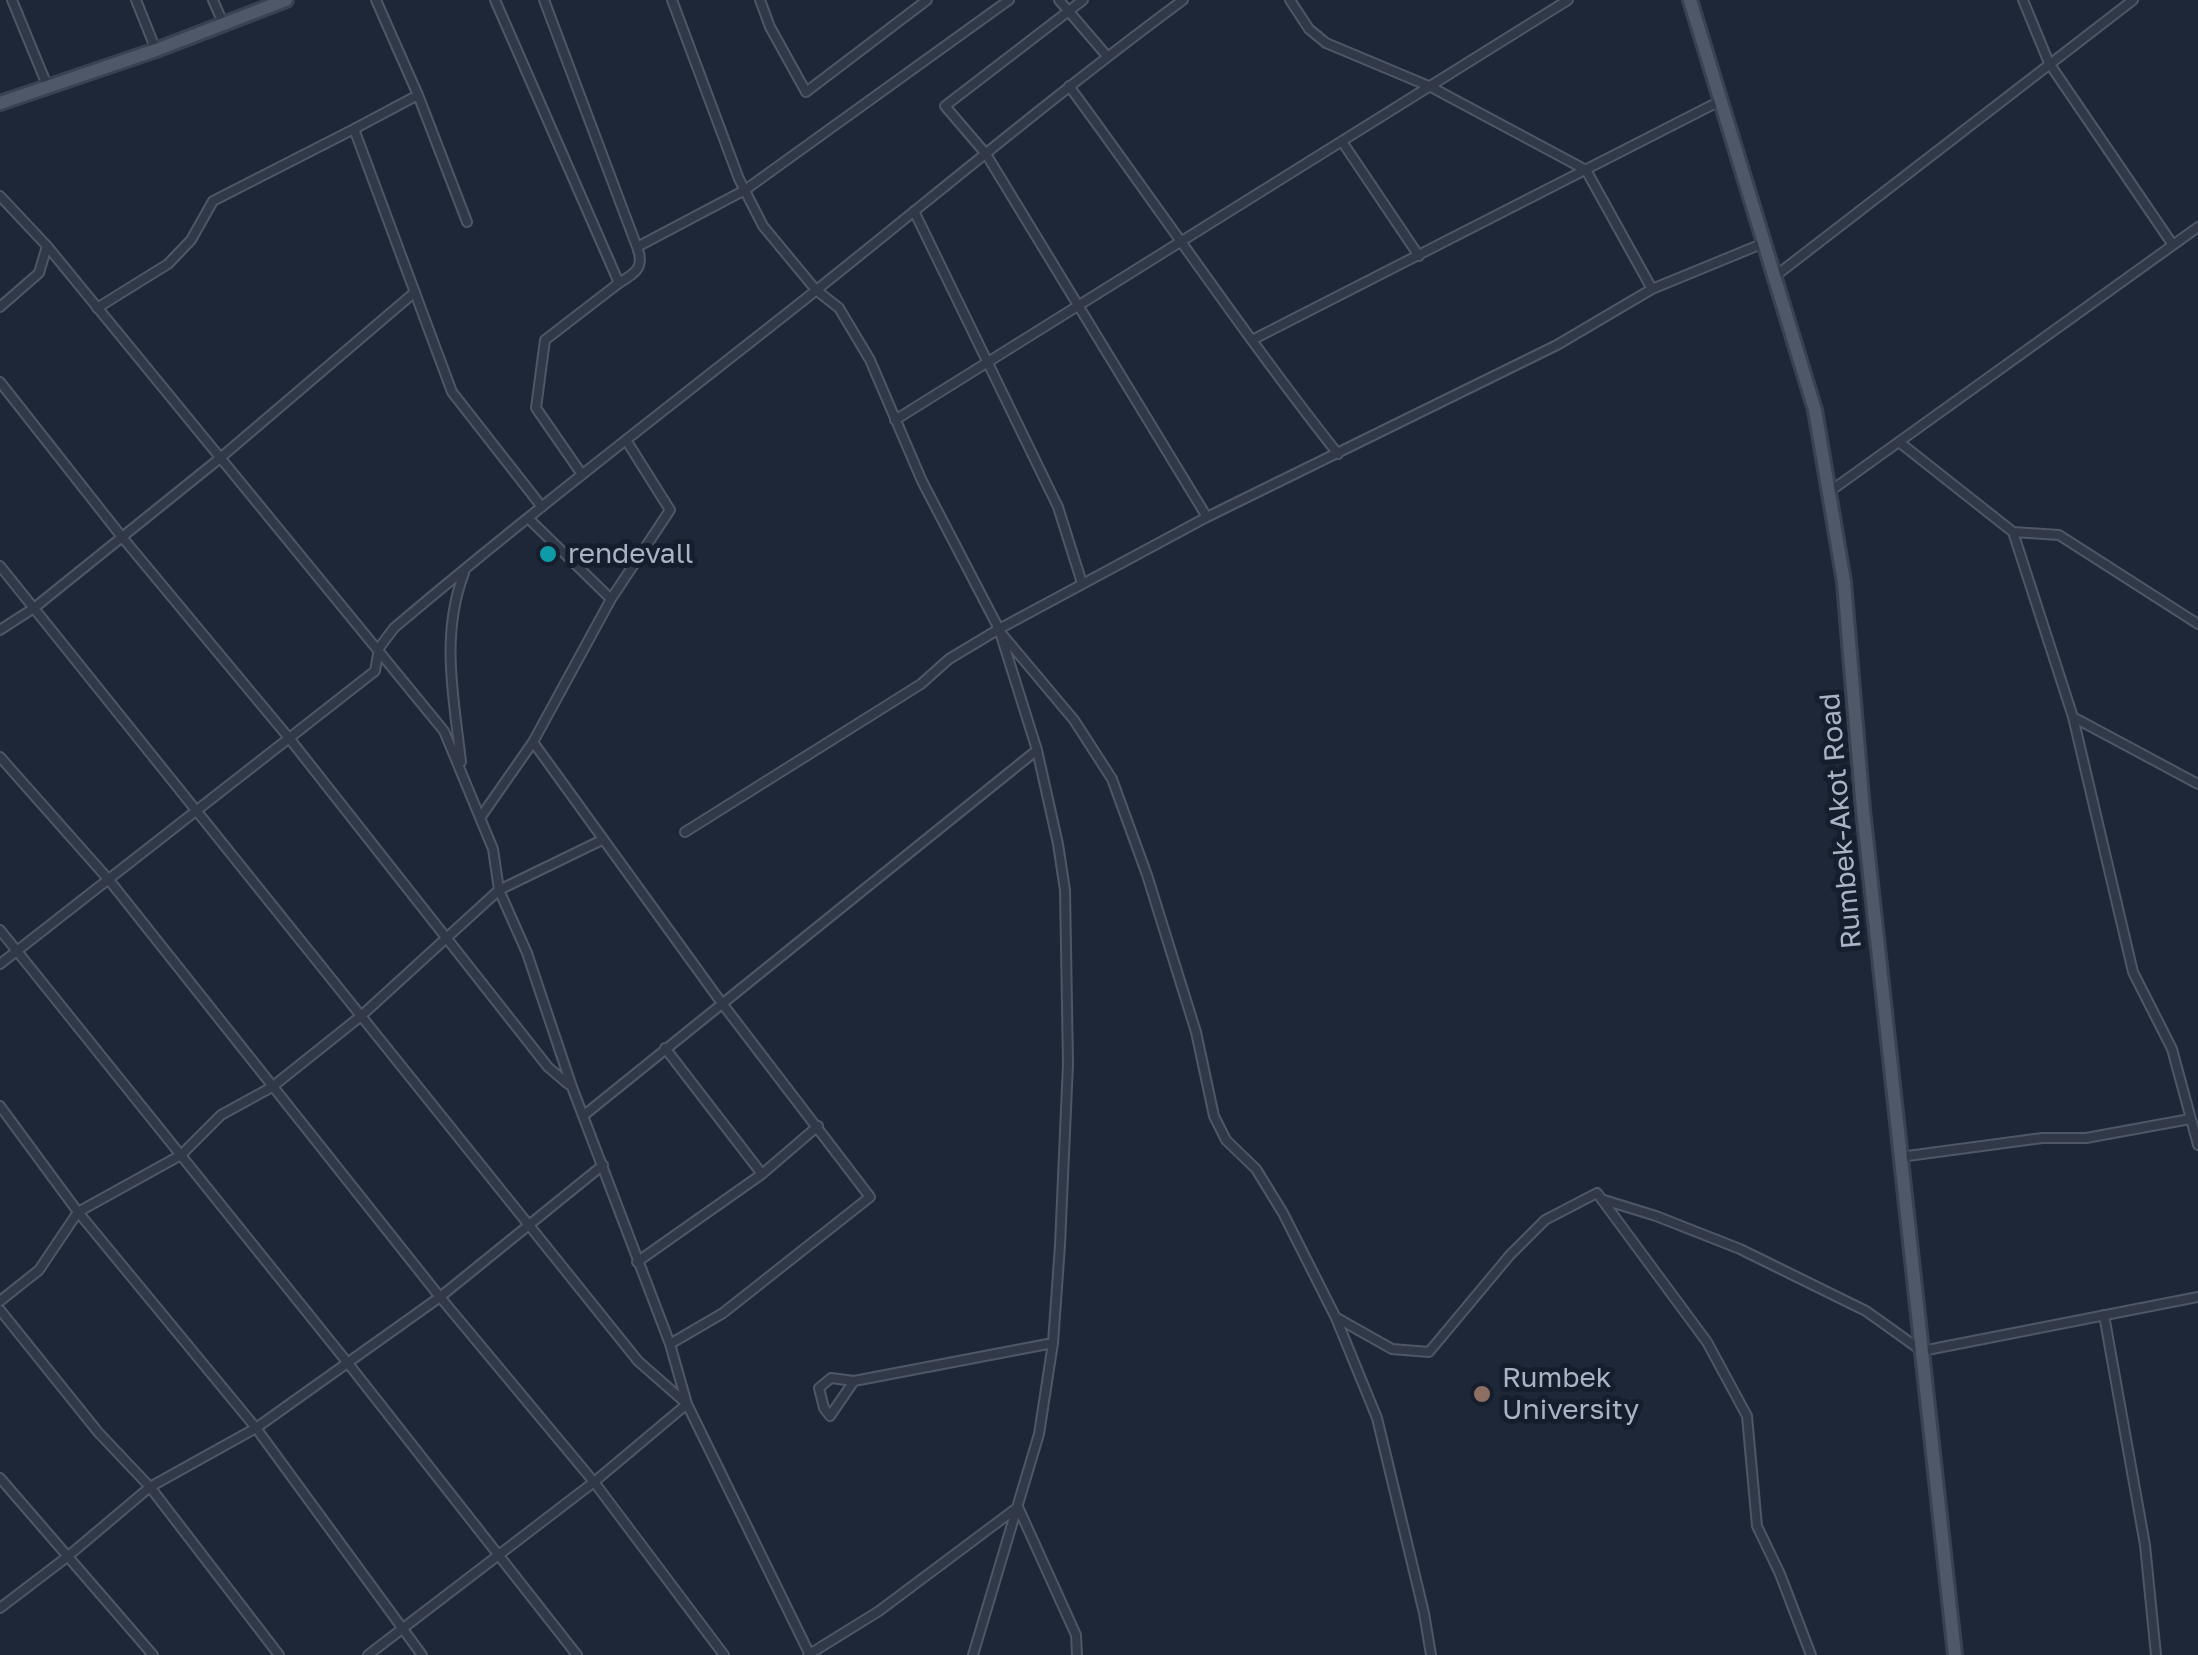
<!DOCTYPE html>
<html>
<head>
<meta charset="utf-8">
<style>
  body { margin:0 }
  canvas { display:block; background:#1d2738 }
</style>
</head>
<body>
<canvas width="2198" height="1655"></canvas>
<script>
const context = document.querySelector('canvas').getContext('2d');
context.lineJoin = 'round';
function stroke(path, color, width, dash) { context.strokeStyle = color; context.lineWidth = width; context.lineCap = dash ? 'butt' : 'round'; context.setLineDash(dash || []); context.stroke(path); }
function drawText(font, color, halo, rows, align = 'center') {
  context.font = font + ' "Golos Text",sans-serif'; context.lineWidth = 10; context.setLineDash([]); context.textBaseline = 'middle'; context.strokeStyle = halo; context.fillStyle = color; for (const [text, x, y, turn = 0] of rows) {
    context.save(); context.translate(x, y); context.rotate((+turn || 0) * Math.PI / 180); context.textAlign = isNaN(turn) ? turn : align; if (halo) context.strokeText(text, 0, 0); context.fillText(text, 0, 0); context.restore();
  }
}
const minor = new Path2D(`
  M12,0L47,85
  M136,0L156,50
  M213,0L223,23
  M376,0L418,95L467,222
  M495,0L619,283L545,340L536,408L581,473
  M544,0L637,247L745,190L1009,0
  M672,0L739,179L763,226L816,290L839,308L870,360L922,481L999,629L1037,750L1058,844L1065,890L1068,1064L1060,1245L1053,1343L1039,1434L973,1655
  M760,0L770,27L806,92L927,0
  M1059,0L1107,56
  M1083,0L945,106L986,154L1207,517
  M1290,0L1309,29L1326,43L1431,87L1586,170L1652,289
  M2023,0L2049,63L2173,245
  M1069,86C1159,208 1244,335 1338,454
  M354,129L418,95
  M1343,143L1419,256
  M0,196L47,246L444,731L493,849L499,890L527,953L572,1087L670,1344L687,1404L810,1655
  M914,211L1058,507L1082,583
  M1774,277L2133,0
  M619,283C636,273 645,267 637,247
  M0,307L39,273L47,246
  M97,308L168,264L191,240L213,201L354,129L452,392L542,507
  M1252,340L1720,101
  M0,382L122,537L289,738L548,1067L568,1084
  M895,420L1568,0
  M1899,442L2013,532L2073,717L2133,972L2172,1049L2198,1145
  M1829,492L2198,227
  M528,518L611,599
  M2013,532L2059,535L2198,624
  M0,566L638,1361L687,1404L594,1482L368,1655
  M0,630L34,608L219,459L415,292
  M1001,633L1074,720L1112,779L1147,875L1196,1032L1214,1116L1226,1140L1256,1169L1283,1213L1336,1318L1377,1418L1424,1613L1431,1655
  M2073,717L2198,784
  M533,742L721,1002L870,1197L723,1313L670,1344
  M0,757L109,880L440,1297L594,1482L724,1655
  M461,762C454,698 440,636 464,573
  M480,818L533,742L611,599L670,510L626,440
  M685,832L921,684L949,659L999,629L1207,517L1557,345L1652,289L1764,243
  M0,930L347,1362L577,1655
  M0,964L375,671L379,648L394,628C531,512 674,403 814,292C937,194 1057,93 1183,0
  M665,1048L762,1174
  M0,1106L78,1212L256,1428L422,1655
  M583,1116L1037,750
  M1900,1157L2042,1138H2086L2190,1119
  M1604,1200L1656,1216L1740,1249L1866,1311L1922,1351L2198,1297
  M637,1262L762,1174L818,1126
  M0,1301L39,1270L78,1212L181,1155L221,1115L272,1087L361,1016L499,890L602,840
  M0,1310L98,1432L150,1487L279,1655
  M2104,1315L2145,1545L2156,1655
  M1337,1318L1392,1349L1429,1352L1510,1255L1545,1220L1597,1193L1707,1342L1747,1416L1757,1526L1780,1574L1811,1655
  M854,1381L831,1378L819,1388L824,1408L830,1416L854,1381L1053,1343
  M0,1478L153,1655
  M0,1608L67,1557L150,1487L256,1428L440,1297L603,1165
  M808,1655L879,1611L1018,1507L1076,1635L1077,1655`);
const primary = new Path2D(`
  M1690,0L1815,410L1844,582L1863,810L1955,1655
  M0,103L156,50L286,0`);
stroke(minor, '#4e5667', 12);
stroke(primary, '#3a4252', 18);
stroke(minor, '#313948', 8);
stroke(primary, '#4e5869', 12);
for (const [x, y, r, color] of [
  [548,554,10,"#0f9aa8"],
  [1482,1394,10,"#8d6e63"]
]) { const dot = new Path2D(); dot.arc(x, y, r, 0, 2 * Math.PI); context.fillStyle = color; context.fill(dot); stroke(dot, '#161e2d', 4); }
drawText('28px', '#aab3c6', '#161e2d', [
  ["rendevall",568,554],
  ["Rumbek",1502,1378],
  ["University",1502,1410]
], 'left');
drawText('28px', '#aab3c6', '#161e2d', [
  ["Rumbek-Akot Road",1841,821,-95]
]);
</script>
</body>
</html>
